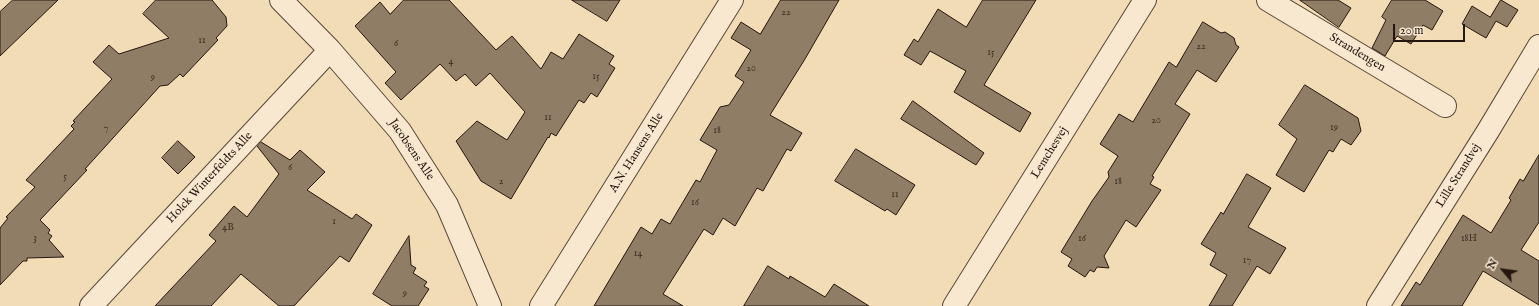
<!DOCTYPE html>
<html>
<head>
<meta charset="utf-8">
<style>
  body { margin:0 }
  #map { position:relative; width:1539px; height:306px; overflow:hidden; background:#f2dcb5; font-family:"IM FELL English",serif }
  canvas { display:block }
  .north { position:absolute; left:1483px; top:250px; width:40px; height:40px; -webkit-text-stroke:3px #f7e8cf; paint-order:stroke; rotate:299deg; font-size:11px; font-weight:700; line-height:16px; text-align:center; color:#25160e }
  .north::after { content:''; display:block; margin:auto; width:14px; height:18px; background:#25160e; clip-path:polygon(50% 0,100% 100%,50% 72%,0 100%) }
  .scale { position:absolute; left:1393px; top:24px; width:72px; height:18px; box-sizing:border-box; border:2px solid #25160e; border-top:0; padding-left:5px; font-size:12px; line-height:14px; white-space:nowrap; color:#25160e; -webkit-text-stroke:3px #f7e8cf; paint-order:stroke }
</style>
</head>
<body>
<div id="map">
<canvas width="1539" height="306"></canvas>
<div class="north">N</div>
<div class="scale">20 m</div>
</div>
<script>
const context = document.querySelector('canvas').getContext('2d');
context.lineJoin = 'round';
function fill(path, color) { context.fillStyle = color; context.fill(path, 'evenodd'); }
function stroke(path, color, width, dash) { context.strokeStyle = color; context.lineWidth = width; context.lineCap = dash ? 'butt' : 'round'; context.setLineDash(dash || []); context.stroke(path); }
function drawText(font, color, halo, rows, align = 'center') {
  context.font = font + ' "IM FELL English",serif'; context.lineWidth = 3.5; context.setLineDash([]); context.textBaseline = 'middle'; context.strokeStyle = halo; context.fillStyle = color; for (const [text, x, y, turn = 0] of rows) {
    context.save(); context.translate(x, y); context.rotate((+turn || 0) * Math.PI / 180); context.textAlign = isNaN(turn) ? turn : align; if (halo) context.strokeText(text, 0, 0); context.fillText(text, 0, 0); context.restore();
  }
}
const building = new Path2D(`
  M13,0H58L0,56V12Z
  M156,0H212L226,17L227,26L216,38L218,40L183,77L180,74L168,85L160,86L85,169L87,170L40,220L50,230L48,233L52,236L49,240L64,257L27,258V261H23L0,285V228L8,218L6,217L35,187L26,180L74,129L71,126L75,122L73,121L112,79L93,62L109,45L119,54L169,38L143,14Z
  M404,0H449L496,50L512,36L541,69L551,52L563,59L579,34L614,56L609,64L615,68L597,97L591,93L584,103L579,100L556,136L551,133L549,138L548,137L511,199L481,181L456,141L477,121L507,140L525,112L490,73L476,86L465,74L456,81L440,64L401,100L385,83L396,72L355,26L380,2L390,14Z
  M572,0H620L607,21Z
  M781,0H839L805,59L770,115L802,133L791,151L787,149L763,191L757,188L735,226L723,218L713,235L704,229L663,294L683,306H594L641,227L652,234L661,219L670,224L696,180L700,182L717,150L700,140L720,107L729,105L744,82L735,76L751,50L731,38L741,22L760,34Z
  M983,0H1036L984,85L1031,113L1020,132L954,92L966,71L930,51L921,65L904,55L914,39L918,42L938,9L966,27Z
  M1300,0H1338L1351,8L1339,27Z
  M1392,0H1425L1443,11L1432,30L1423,25L1411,44L1397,36L1385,56L1372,48L1386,20L1382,17Z
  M1501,0L1518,10L1507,27L1496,21L1486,38L1462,24L1472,6L1490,17Z
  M1203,22L1221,33L1225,32L1234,38L1236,45L1239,47L1216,82L1197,70L1175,104L1190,114L1152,176L1154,177L1150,184L1161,190L1136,227L1126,220L1104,256L1109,268L1097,267L1094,272L1090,270L1085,277L1068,266L1072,259L1061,252L1092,201L1109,177L1108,172L1118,156L1100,144L1119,114L1133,122L1169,62L1176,67Z
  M1305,85L1358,118L1361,131L1351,145L1341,139L1333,152L1329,150L1304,192L1276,175L1297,139L1279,125Z
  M913,101L984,153L976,165L901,119Z
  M178,141L195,157L178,174L162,158Z
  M261,142L290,160L300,150L325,172L307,190L352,219L356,214L372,225L349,262L340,256L294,306H279L241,274L211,306H155L216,241L209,235L234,206L247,217L279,174L257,146Z
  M856,149L915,185L896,215L887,209L885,211L835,181Z
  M1539,155V222L1521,250L1539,261V305L1483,271L1462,306H1401L1416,282L1420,285L1463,215L1491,233L1511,200L1509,198L1520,179L1523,181Z
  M1247,174L1271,188L1248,227L1286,248L1270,274L1257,266L1232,306H1209L1227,275L1210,265L1216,253L1201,244L1221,212L1223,214Z
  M409,236L411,265L416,268L413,273L427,282L424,286L429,289L418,306H392L373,294Z
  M768,266L789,279L790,276L825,297L834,284L869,306H744Z`);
fill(building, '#907d65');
stroke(building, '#25160e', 1);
const minor = new Path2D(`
  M281,0L330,50L400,131L447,205L490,306
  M1268,0L1445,106
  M91,306L330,50
  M541,306L732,0
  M954,306L1145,0
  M1378,306L1488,131L1539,46`);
stroke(minor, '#584838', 24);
stroke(minor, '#f7e8cf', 22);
drawText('10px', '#403024', null, [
  ["22",786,13],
  ["11",202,41],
  ["6",396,44],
  ["22",1201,47],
  ["15",991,53],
  ["4",451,62],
  ["20",751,69],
  ["15",596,77],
  ["9",153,78],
  ["11",548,118],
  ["20",1156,121],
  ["19",1334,128],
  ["7",106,129],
  ["18",717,131],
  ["6",290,168],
  ["5",65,177],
  ["2",501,182],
  ["18",1118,182],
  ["11",895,195],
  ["16",695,203],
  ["1",334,222],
  ["4B",228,228],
  ["3",35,239],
  ["16",1082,239],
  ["18H",1469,239],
  ["14",638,254],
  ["17",1247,261],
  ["9",405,294]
]);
drawText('12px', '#25160e', '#f7e8cf', [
  ["Strandengen",1357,53,31],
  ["Jacobsens Alle",411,150,56],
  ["A.N. Hansens Alle",637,153,-58],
  ["Lemchesvej",1050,153,-58],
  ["Lille Strandvej",1459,176,-58],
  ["Holck Winterfeldts Alle",210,178,-47]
]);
</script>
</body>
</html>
